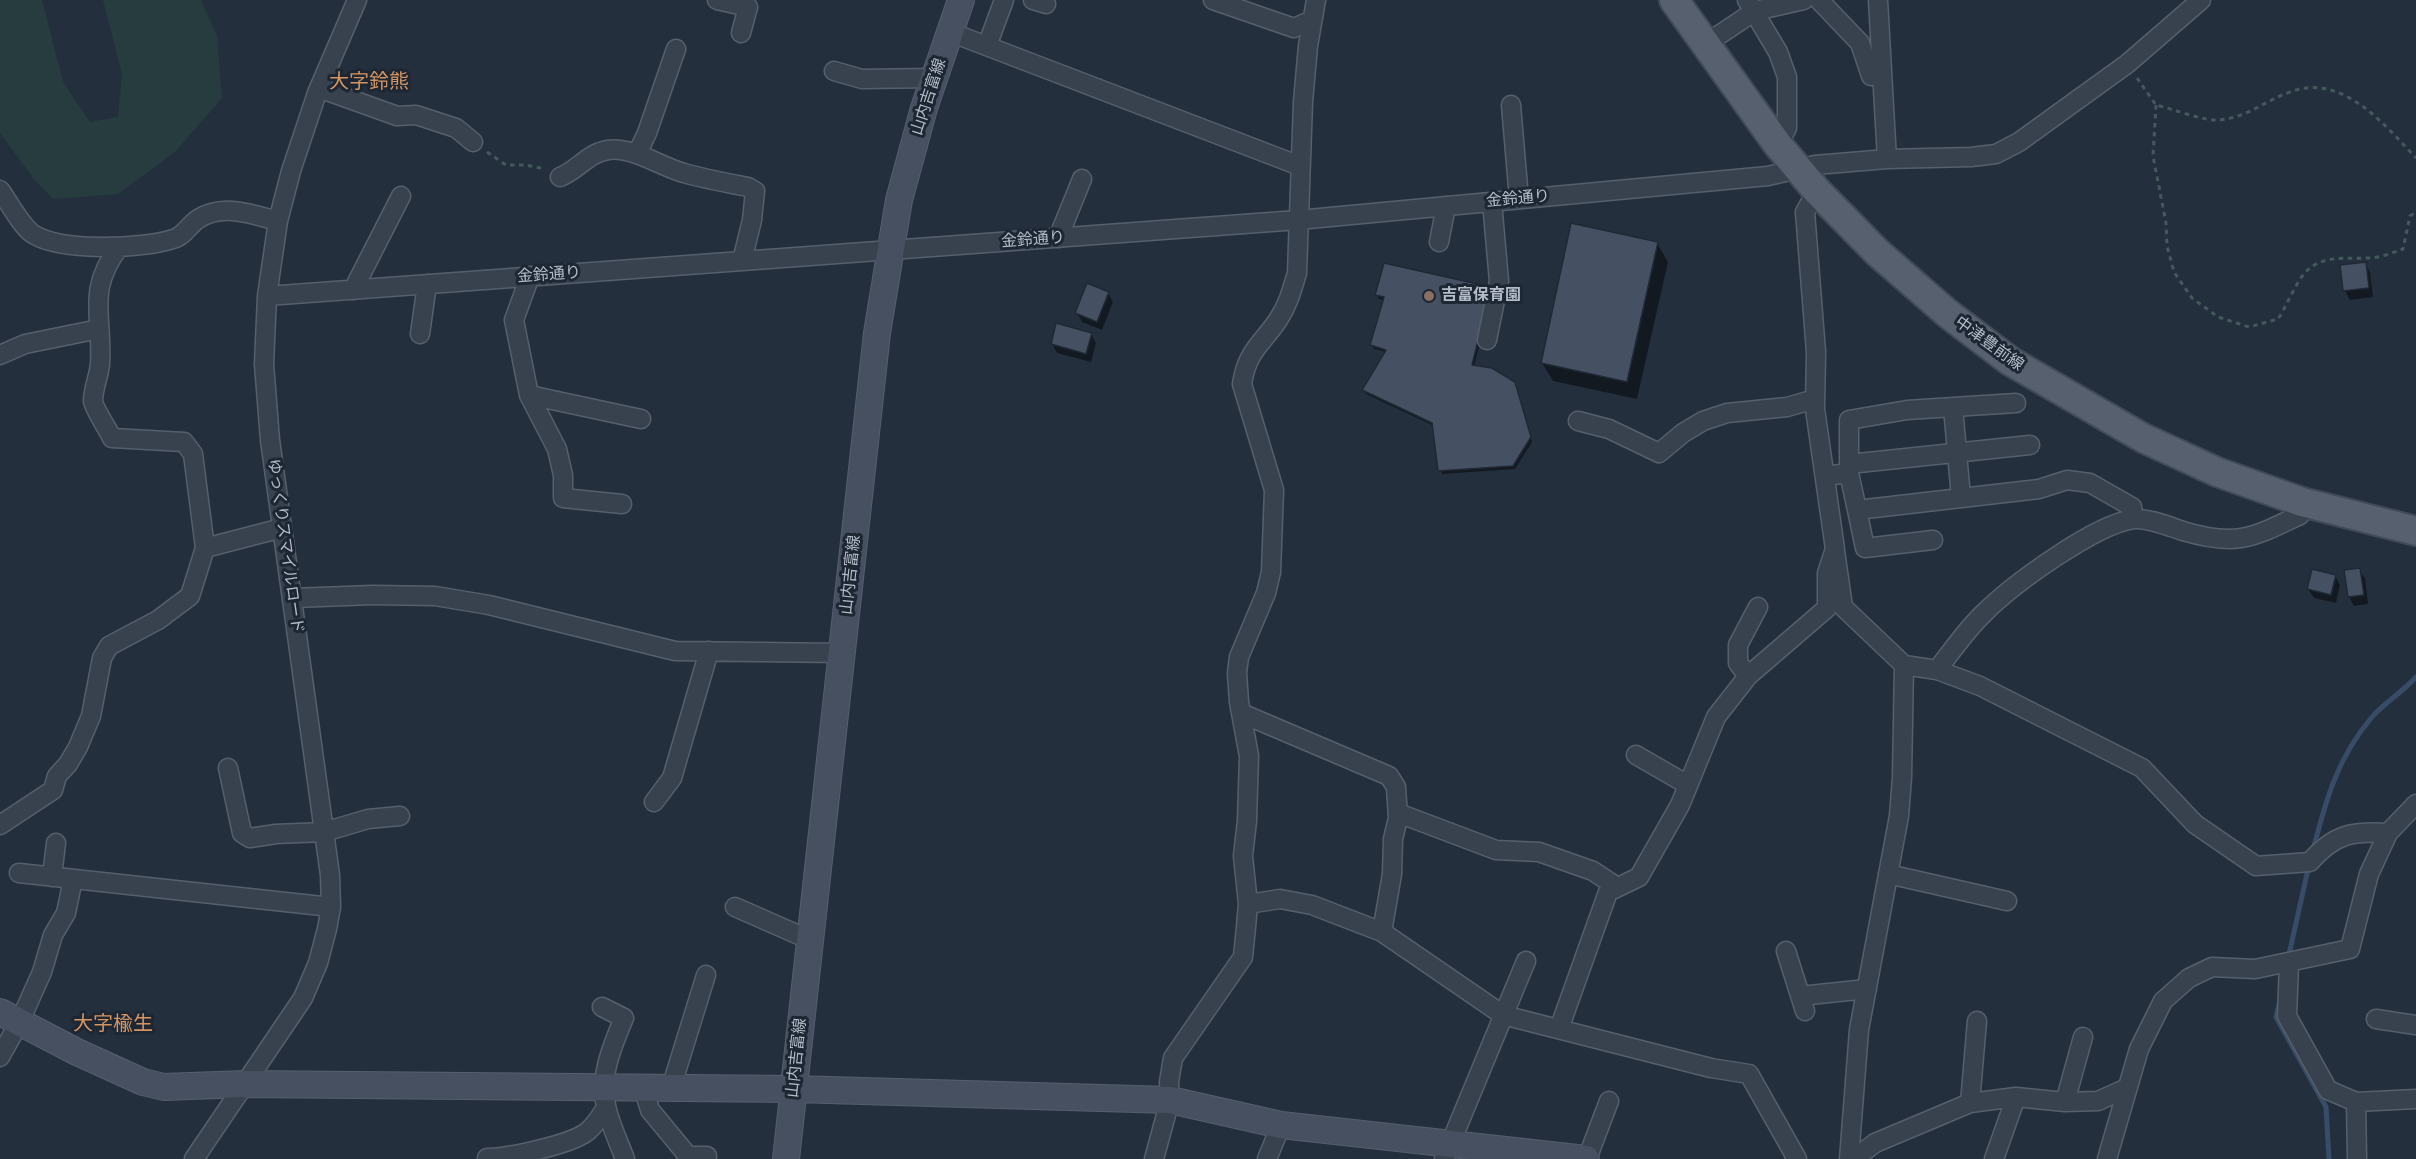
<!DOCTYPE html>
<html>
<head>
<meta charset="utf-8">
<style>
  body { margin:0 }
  canvas { display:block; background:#242f3e }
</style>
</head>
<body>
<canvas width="2416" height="1159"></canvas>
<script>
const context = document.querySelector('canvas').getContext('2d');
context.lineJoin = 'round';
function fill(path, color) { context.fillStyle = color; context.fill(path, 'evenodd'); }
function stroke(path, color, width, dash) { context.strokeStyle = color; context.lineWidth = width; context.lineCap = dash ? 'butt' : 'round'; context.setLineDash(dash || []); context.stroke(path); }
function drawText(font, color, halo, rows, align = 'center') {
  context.font = font + ' "Archivo Narrow","Noto Sans JP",sans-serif'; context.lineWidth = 6; context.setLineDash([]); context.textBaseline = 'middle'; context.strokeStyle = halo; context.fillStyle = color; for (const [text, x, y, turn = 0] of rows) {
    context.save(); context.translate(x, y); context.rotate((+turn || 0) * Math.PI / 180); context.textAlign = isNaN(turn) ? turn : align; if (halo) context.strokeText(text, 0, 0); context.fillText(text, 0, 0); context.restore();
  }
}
fill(new Path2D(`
  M0,0H42L63,82L90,122L118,117L122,74L103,0H201L217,36L222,98L175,152L118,194L53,199L34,179L0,133Z`), '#263c3f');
fill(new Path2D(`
  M1657,243L1668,262L1637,399L1553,381L1542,363Z
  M2365,264L2370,272L2373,297L2350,300L2345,291Z
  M1108,293L1113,302L1102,330L1082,322L1077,313Z
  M1492,293L1474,367L1516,388L1532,442L1515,469L1442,474L1434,426L1366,394L1364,390L1386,352L1374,349L1372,345L1385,300L1379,299L1377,295Z
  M1091,334L1096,343L1091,362L1057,353L1052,344Z
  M2359,570L2365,578L2368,604L2354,606L2349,597L2346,571Z
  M2335,576L2340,585L2336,603L2314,598L2308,589Z`), '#0007');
stroke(new Path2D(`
  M2313,850C2326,800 2337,758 2372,717C2385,702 2403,692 2416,677
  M2288,959L2309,865
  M2280,1000L2276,1017L2326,1107L2329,1159`), '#394c67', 5);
const building = new Path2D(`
  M1571,223L1658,242L1627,382L1541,363Z
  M2366,262L2369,288L2343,291L2340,265Z
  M1384,263L1491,287L1472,365L1492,368L1515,382L1531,437L1513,466L1438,471L1432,423L1362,390L1386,350L1370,345L1384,297L1375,295Z
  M1087,283L1109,292L1097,322L1075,313Z
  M1056,323L1092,333L1086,354L1051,344Z
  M2360,568L2364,595L2348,597L2344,570Z
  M2312,569L2336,575L2331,595L2307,589Z`);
fill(building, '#455162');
stroke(building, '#1f2835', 1.5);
const street = new Path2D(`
  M717,0L748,7L741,33
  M1033,0L1046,4
  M1213,0L1294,28L1312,20
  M1747,0L1778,52L1787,77V128L1778,145
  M1819,0L1860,43L1871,76L1882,74
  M1878,0L1887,159
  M950,32L1300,166
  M1704,45L1755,11L1804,0
  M987,46L1004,0
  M834,71L862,79L935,78
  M319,88L397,116L416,115L456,128L473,142
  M1511,105L1519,199
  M637,154L647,133L676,49
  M560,177C578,170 588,153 608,150C632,146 661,167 684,173C705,179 727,183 748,187L755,191L752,220L742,261
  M0,190C8,201 22,227 33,234C61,252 141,249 173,239C183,237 189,225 198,219C223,203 251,214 278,221
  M1058,238L1082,179
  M1439,242L1446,206
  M119,247C86,291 103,315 100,364C99,376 93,389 93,401C94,409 108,429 112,438L184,442L193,454L205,548
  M530,276L514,320L529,395L557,449L563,475V498L622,504
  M353,290L401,196
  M267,296L1298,220L1768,176L1815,165L1887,159L1971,157L1996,154L2019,142L2127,64L2201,0
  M420,334L427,284
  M1487,340L1499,281L1492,202
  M0,355L25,344L99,329
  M529,395L641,419
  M1953,407L1961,498
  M1578,421L1609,429L1659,453L1683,433L1703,421L1727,413L1787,407L1815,399
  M1849,464L2030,445
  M1849,473V420L1907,410L2016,403
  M1825,476L1849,473L1857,510L2039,489L2067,480L2090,483L2132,507L2134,519
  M1857,510L1865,548L1933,540
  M1835,551L1843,607L1904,665L1937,670C1952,651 1966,630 1984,613C2012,585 2095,524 2134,519C2149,518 2168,526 2183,531C2236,547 2252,538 2300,515L2302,502
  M293,598L373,595L435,596L489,605L675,651L842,653
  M1937,670L1980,686L2142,768L2195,824L2256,866L2310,862C2334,834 2352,831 2388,833
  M1748,676L1738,663V645L1758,607
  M1241,713L1389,776L1396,787L1398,818L1393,839L1392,874L1382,932
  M1636,755L1688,785
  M228,768L242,833L250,838L276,834L324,832L368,819L400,816
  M654,802L672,778L709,651
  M1398,813L1496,850L1539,852L1593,871L1617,887
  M0,825L53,790L57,776L68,764L78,747L91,716L102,658L109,646L158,620L190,596L205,548L282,528
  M19,873L331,907
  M1888,874L2007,901
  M52,877L56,843
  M1248,904L1280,899L1312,905L1382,932L1503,1015L1711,1068L1749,1074L1797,1159
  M735,907L810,940
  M1786,951L1805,1011
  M2289,963L2287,1016L2328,1090L2356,1102L2357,1159
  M1800,996L1867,989
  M602,1007L624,1018C612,1046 598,1079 607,1110C611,1126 619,1143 625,1159
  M2376,1019L2416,1025
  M1559,1029L1608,892L1639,877L1680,805L1716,717L1748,676L1827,608V573L1835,549L1815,409L1816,352L1805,212L1817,191
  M0,1057L20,1021L42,972L53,935L66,913L73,879
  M643,1087L650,1110L688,1156H707
  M671,1088L706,975
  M2016,1097L2065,1102L2083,1037
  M2065,1102L2098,1101L2127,1088
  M2356,1102L2416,1099
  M1970,1103L2016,1097L1994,1159
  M487,1158C508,1158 575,1144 589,1130C596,1124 601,1115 606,1108
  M194,1159L303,998L318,963L327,929L331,907L330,875L270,440L264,364L267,296L278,221L291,171L317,93L357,0
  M1154,1159L1170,1100L1169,1082L1173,1058L1243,957L1246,927L1248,904L1243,856L1247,821L1249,756L1239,702L1237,673L1239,657L1266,593L1271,572L1274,490L1242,384C1247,351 1261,345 1278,320C1288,305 1292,290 1297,273L1303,102L1308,46L1316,0
  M1267,1159L1281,1125
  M1444,1159L1526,961
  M1587,1159L1609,1101
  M1849,1159L1859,1030L1899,816L1902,777L1904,665
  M1854,1159L1875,1143L1970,1103L1977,1021
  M2107,1159L2139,1049L2163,1001L2189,978L2212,967L2255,969L2350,949L2369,874L2388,833L2416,804`);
const secondary = new Path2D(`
  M0,1012L77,1052L143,1082L164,1087L245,1084L794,1089L1170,1100L1281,1125L1586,1159
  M786,1159L877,333L899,200L924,108L961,0`);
const primary = new Path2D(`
  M1674,0L1778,145L1817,191L1877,252L1947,313L2010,361L2143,438L2217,472L2302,502L2416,531`);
stroke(street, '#565f6c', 21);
stroke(secondary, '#565f6c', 28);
stroke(primary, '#414a57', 32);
stroke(new Path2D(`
  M2137,78L2156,105C2173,109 2203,121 2219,120C2249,117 2264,101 2290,92C2342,72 2385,125 2416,158
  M2156,105L2153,156L2166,223L2167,246L2174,272L2192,298L2218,317L2249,327L2278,319C2287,305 2294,287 2303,275C2320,254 2345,259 2368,258C2380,258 2392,253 2403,249L2410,216L2416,212
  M487,152L506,165H526L545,169`), '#44595c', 3, [4.5, 4.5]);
stroke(street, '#38414e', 18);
stroke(secondary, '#465061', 26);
stroke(primary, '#56606e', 28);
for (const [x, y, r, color] of [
  [1429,296,6,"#8d6e63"]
]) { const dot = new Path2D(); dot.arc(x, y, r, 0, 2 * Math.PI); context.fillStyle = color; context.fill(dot); stroke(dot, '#1d2633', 2); }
drawText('16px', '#b4bcc9', '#1d2633', [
  ["山内吉富線",929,97,-72],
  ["金鈴通り",1518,199,-5],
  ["金鈴通り",1033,240,-4],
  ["金鈴通り",549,275,-4],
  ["中津豊前線",1989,344,36],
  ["ゆっくりスマイルロード",285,546,82],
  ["山内吉富線",851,575,-84],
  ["山内吉富線",797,1058,-84]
]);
drawText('bold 16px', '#b4bcc9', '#1d2633', [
  ["吉富保育園",1441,296]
], 'left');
drawText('20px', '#d59563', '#1d2633', [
  ["大字鈴熊",369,83],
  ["大字楡生",113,1025]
]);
</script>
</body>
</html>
